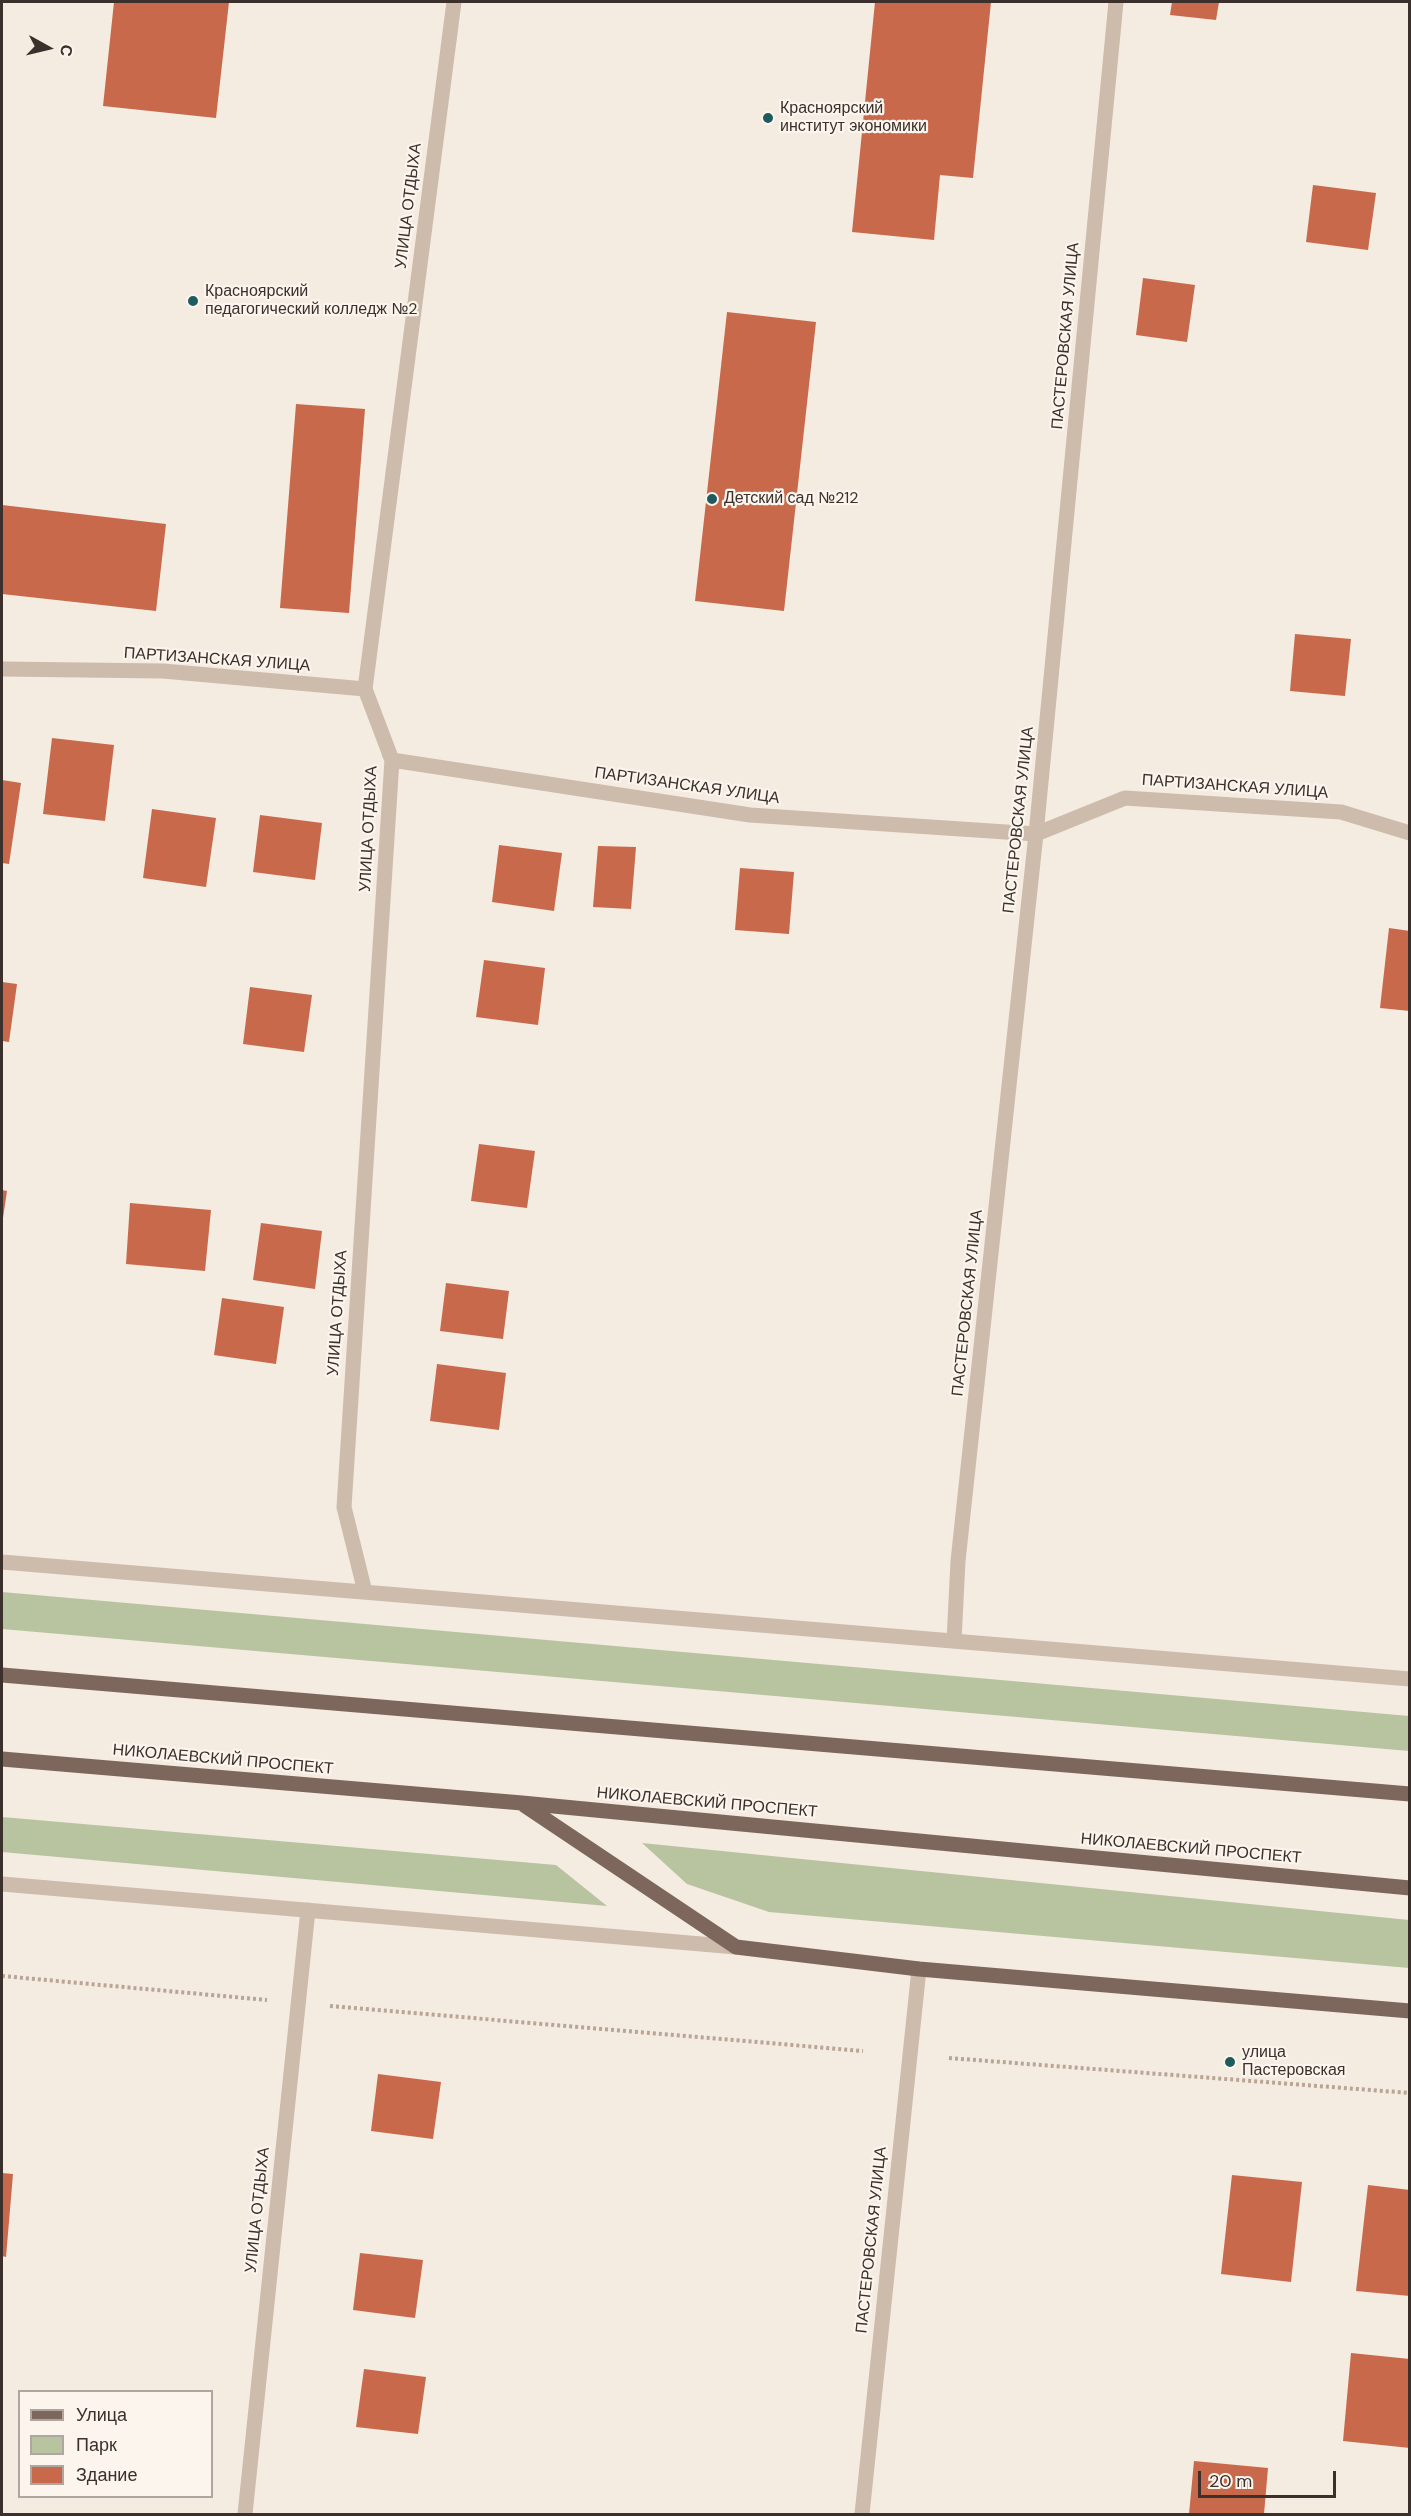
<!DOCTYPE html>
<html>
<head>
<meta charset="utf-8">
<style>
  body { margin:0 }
  #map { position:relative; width:1411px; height:2516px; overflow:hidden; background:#f4ebe1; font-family:"DM Sans",sans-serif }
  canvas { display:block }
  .frame { position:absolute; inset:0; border:3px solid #3b302b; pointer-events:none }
  .legend { position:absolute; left:18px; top:2390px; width:195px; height:108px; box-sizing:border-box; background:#fbf5ee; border:2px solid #aea6a0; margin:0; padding:8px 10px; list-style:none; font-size:18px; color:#3b302b }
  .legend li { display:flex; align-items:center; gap:12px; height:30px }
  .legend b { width:30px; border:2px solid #aea6a0 }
  .north { position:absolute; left:18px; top:18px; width:60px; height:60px; -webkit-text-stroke:4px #fbf5ee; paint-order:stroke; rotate:98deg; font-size:16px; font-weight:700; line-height:24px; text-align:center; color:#3b302b }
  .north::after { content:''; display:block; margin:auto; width:21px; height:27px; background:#3b302b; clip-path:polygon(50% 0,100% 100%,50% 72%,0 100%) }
  .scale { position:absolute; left:1198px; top:2471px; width:138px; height:27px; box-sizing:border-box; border:3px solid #3b302b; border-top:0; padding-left:8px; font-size:18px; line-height:21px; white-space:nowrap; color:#3b302b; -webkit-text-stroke:4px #fbf5ee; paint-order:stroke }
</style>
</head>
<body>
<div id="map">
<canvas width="1411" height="2516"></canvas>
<div class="frame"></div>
<ul class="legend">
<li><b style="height:8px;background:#7d675c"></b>Улица</li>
<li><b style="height:16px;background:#b8c4a0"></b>Парк</li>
<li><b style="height:16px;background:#c8694b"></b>Здание</li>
</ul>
<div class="north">С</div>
<div class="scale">20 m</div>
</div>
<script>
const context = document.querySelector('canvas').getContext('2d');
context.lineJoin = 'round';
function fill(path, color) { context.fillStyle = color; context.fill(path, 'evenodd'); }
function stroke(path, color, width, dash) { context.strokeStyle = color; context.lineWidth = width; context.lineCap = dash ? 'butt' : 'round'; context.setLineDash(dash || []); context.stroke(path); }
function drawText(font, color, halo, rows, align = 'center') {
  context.font = font + ' "DM Sans",sans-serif'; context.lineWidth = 4.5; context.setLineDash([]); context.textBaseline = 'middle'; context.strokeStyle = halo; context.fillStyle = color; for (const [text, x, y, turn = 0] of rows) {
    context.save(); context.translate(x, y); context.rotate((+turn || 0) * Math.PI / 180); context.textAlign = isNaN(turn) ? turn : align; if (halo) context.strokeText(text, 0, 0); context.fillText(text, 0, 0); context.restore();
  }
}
fill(new Path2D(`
  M2,1592L1409,1716V1751L2,1629Z
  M2,1817L556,1865L607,1906L2,1852Z
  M642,1843L1409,1920V1968L769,1912L687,1884Z`), '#b8c4a0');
fill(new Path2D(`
  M114,2H229L216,118L103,106Z
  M875,2H991L973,178L940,175L934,240L852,232Z
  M1172,2H1219L1216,20L1170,15Z
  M1313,185L1376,193L1368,250L1306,242Z
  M1143,278L1195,285L1187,342L1136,335Z
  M727,312L816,322L784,611L695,601Z
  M296,404L365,409L349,613L280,608Z
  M2,505L166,524L156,611L2,594Z
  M1295,634L1351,639L1345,696L1290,691Z
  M52,738L114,745L105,821L43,814Z
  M2,780L21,783L9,864L2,863Z
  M152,809L216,818L206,887L143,878Z
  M260,815L322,823L315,880L253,872Z
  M499,845L562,853L554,911L492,902Z
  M598,846L636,847L631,909L593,907Z
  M740,868L794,872L789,934L735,930Z
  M1389,928L1410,931V1011L1380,1008Z
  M484,960L545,968L538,1025L476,1017Z
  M2,982L17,984L9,1042L2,1041Z
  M250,987L312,995L304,1052L243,1044Z
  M479,1144L535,1151L527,1208L471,1201Z
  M2,1190L7,1191L3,1218H2Z
  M130,1203L211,1210L205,1271L126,1264Z
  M261,1223L322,1231L315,1289L253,1280Z
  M446,1283L509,1291L503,1339L440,1331Z
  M222,1298L284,1307L276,1364L214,1355Z
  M437,1364L506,1373L499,1430L430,1421Z
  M378,2074L441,2082L433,2139L371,2131Z
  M2,2173L13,2174L6,2257L2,2256Z
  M1232,2175L1302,2182L1291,2282L1221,2274Z
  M1368,2185L1410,2190V2296L1356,2291Z
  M360,2253L423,2260L415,2318L353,2310Z
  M1351,2353L1410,2359V2448L1343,2441Z
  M364,2369L426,2377L418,2434L356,2427Z
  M1194,2461L1268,2468L1264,2514H1189Z`), '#c8694b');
stroke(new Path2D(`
  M2,1976L267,2000
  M330,2006L863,2051
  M949,2058L1410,2093`), '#b9a596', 4, [3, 3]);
stroke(new Path2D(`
  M2,669L163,671L365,689L368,697
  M389,753L392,760L750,815L1036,834L1125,798L1341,812L1410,833
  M2,1562L1410,1679
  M365,1592L344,1507L392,760L365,689L454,2
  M954,1641L958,1561L1036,834L1116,2
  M2,1884L736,1947
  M245,2514L308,1910
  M862,2514L919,1969`), '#cdbbac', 15);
stroke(new Path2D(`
  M2,1675L1410,1794
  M2,1759L522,1803L1410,1888
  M524,1805L736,1947L919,1969L1410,2011`), '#7d675c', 15);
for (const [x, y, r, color] of [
  [768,118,6,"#1f5a5e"],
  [193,301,6,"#1f5a5e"],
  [712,499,6,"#1f5a5e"],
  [1230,2062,6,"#1f5a5e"]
]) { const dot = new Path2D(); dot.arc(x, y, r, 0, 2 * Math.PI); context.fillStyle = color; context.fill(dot); stroke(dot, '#fbf5ee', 2); }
drawText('16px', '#3b302b', '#fbf5ee', [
  ["Красноярский",780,109],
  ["институт экономики",780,127],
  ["Красноярский",205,292],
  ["педагогический колледж №2",205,310],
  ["Детский сад №212",724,499],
  ["улица",1242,2053],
  ["Пастеровская",1242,2071]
], 'left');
drawText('16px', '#3b302b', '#fbf5ee', [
  ["УЛИЦА ОТДЫХА",409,206,-83],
  ["ПАСТЕРОВСКАЯ УЛИЦА",1066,336,-85],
  ["ПАРТИЗАНСКАЯ УЛИЦА",217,660,4],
  ["ПАРТИЗАНСКАЯ УЛИЦА",687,786,8],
  ["ПАРТИЗАНСКАЯ УЛИЦА",1235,787,4],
  ["ПАСТЕРОВСКАЯ УЛИЦА",1019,820,-84],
  ["УЛИЦА ОТДЫХА",369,829,-87],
  ["ПАСТЕРОВСКАЯ УЛИЦА",968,1303,-84],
  ["УЛИЦА ОТДЫХА",338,1313,-86],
  ["НИКОЛАЕВСКИЙ ПРОСПЕКТ",223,1760,5],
  ["НИКОЛАЕВСКИЙ ПРОСПЕКТ",707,1803,5],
  ["НИКОЛАЕВСКИЙ ПРОСПЕКТ",1191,1849,5],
  ["УЛИЦА ОТДЫХА",258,2210,-84],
  ["ПАСТЕРОВСКАЯ УЛИЦА",872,2240,-84]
]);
</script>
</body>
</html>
